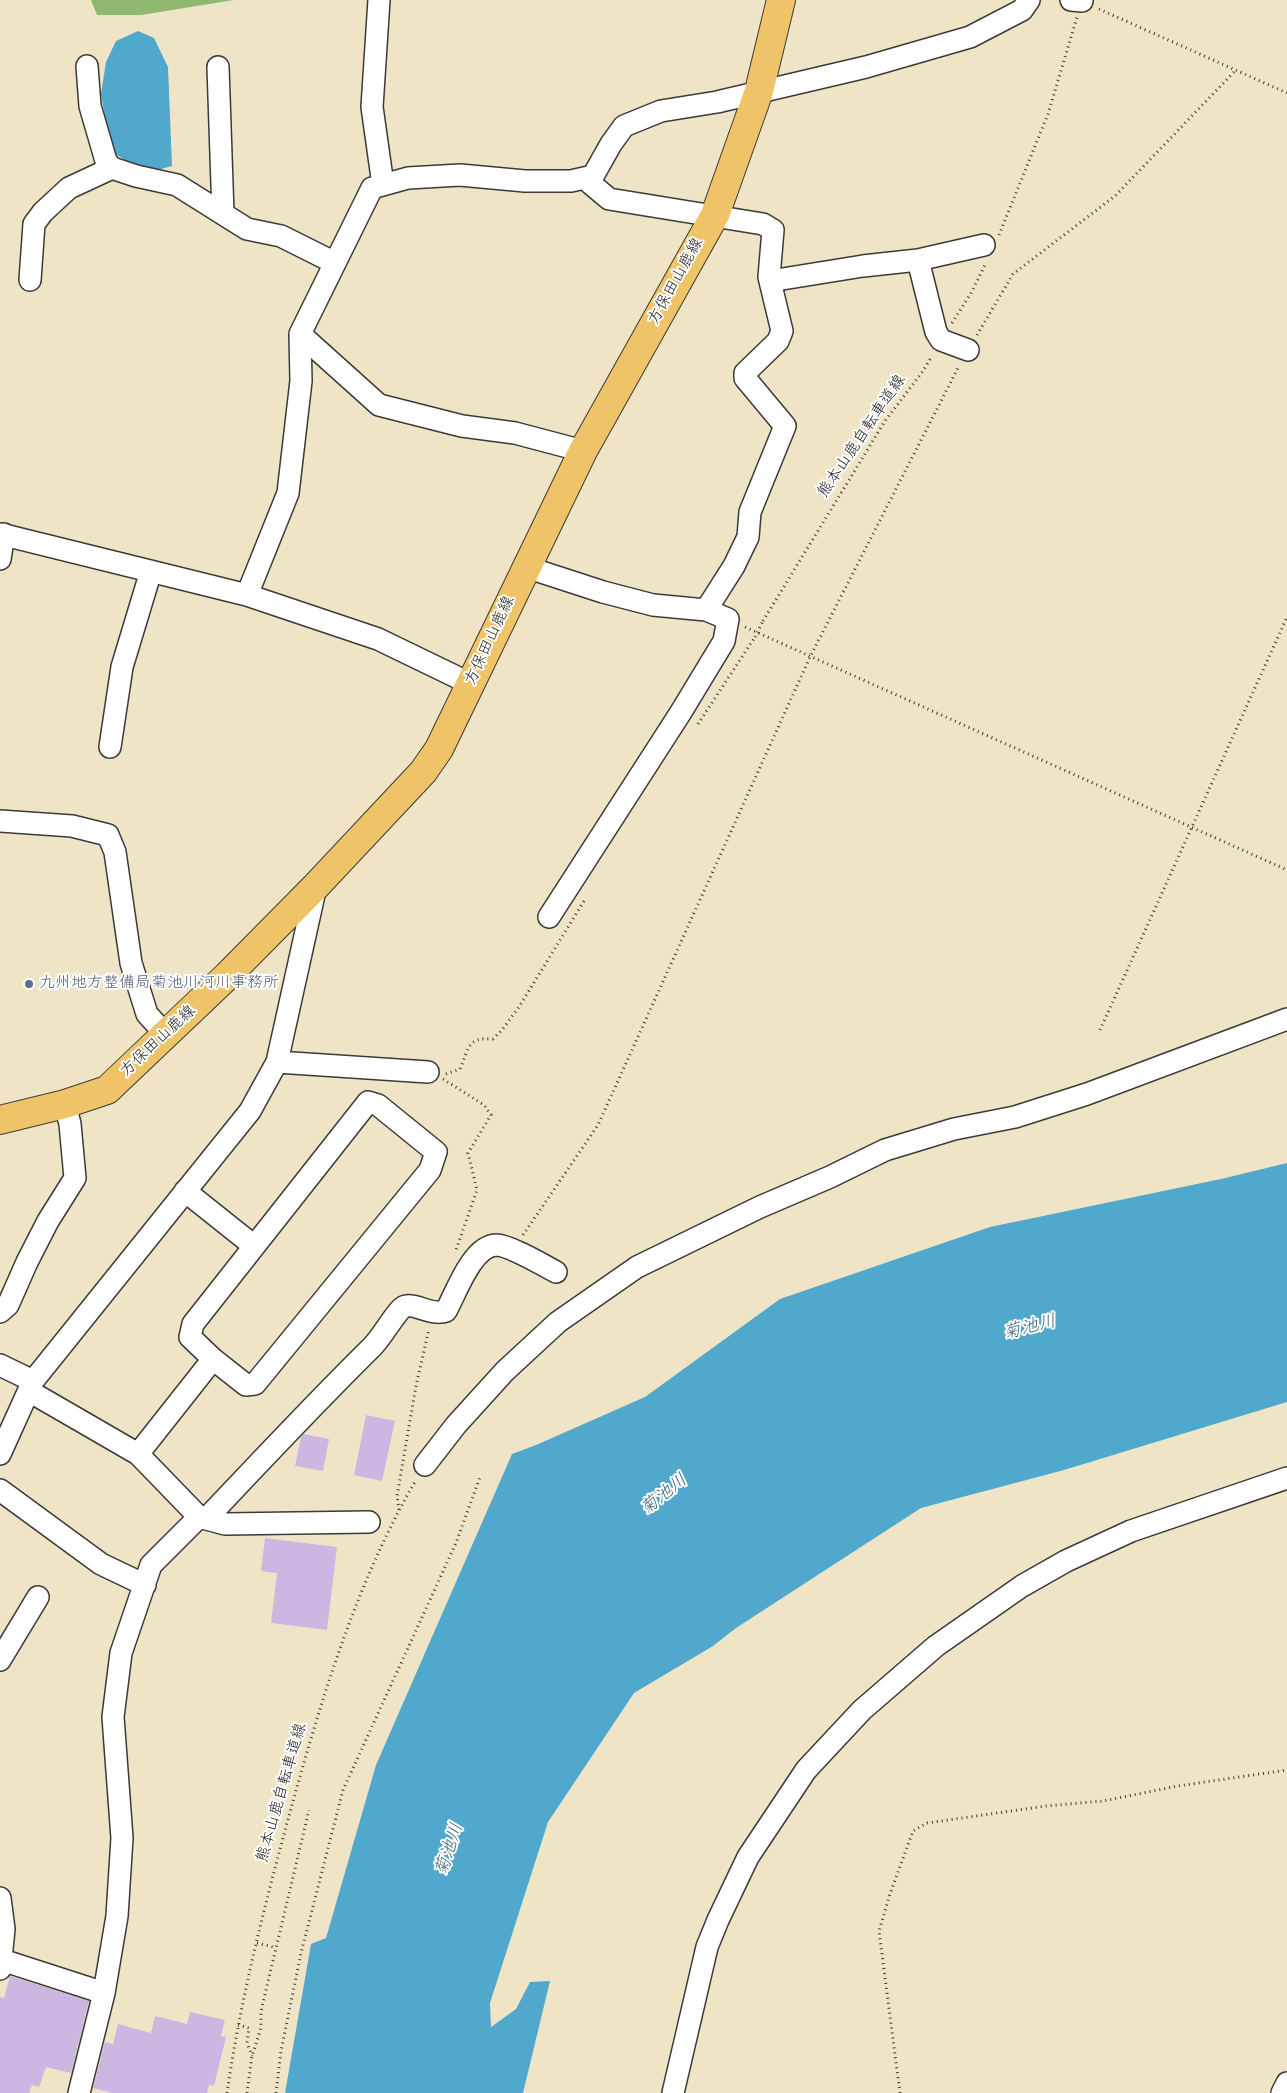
<!DOCTYPE html>
<html>
<head>
<meta charset="utf-8">
<style>
  body { margin:0 }
  canvas { display:block; background:#f0e4c7 }
</style>
</head>
<body>
<canvas width="1287" height="2093"></canvas>
<script>
const context = document.querySelector('canvas').getContext('2d');
context.lineJoin = 'round';
function fill(path, color) { context.fillStyle = color; context.fill(path, 'evenodd'); }
function stroke(path, color, width, dash) { context.strokeStyle = color; context.lineWidth = width; context.lineCap = dash ? 'butt' : 'round'; context.setLineDash(dash || []); context.stroke(path); }
function drawText(font, color, halo, rows, align = 'center') {
  context.font = font + ' Kalam,"Klee One",sans-serif'; context.lineWidth = 4; context.setLineDash([]); context.textBaseline = 'middle'; context.strokeStyle = halo; context.fillStyle = color; for (const [text, x, y, turn = 0] of rows) {
    context.save(); context.translate(x, y); context.rotate((+turn || 0) * Math.PI / 180); context.textAlign = isNaN(turn) ? turn : align; if (halo) context.strokeText(text, 0, 0); context.fillText(text, 0, 0); context.restore();
  }
}
fill(new Path2D(`
  M91,0H234L141,15H97Z`), '#90b86e');
fill(new Path2D(`
  M138,31L154,38L168,67L172,166L154,171L131,164L111,151L101,94L106,62L116,41Z
  M1287,1163V1402L1064,1470L921,1508L736,1628L713,1646L634,1693L548,1822L490,2003L491,2027L516,2009L530,1982L550,1981L523,2093H285L311,1944L326,1938L376,1765L512,1454L536,1445L645,1397L780,1299L990,1227L1221,1179Z`), '#50a9cd');
fill(new Path2D(`
  M366,1415L395,1421L382,1481L354,1475Z
  M304,1434L329,1439L323,1471L295,1466L301,1437Z
  M265,1538L337,1547L327,1630L271,1623L277,1573L261,1571Z
  M10,1976L89,2001L71,2073L46,2067L39,2087L32,2085L29,2093H0V1997L4,1998Z
  M190,2012L225,2020L221,2036L226,2037L214,2086L209,2085L207,2093H112L93,2088L105,2042L113,2044L118,2024L151,2033L155,2016L187,2024Z`), '#ccb7e2');
const minor = new Path2D(`
  M379,0L372,107L383,185
  M1071,0L1082,1
  M87,66L90,106L106,161L112,168L136,176L177,185L247,229L281,236L335,263
  M218,67L223,214
  M584,178L609,199L763,224L773,230L769,277L782,331L778,341L745,373V378L785,426L750,512L748,537L734,566L706,610
  M918,260L936,332L941,340L968,350
  M30,280L34,224L43,212L69,188L112,168
  M770,281L863,266L918,260L984,245
  M300,334L379,405L462,426L515,433L583,451
  M0,534L247,595L378,639L471,684
  M0,559L4,534
  M526,567L603,592L653,605L706,610L728,619L724,641L681,712L549,917
  M247,595L288,493L301,381L300,334L372,188L408,178L460,175L525,181H571L593,176L611,144L624,126L661,111L717,102L866,67L970,37L1022,10L1029,0
  M110,747L122,667L151,571
  M0,821L72,826L108,835L115,852L131,963L147,1014L166,1035
  M277,1062L428,1072
  M185,1191L254,1246
  M0,1312L8,1305L27,1262L48,1221L75,1178L70,1124L65,1104
  M0,1365L33,1381
  M29,1391L138,1454L199,1517L225,1524L369,1522
  M0,1454L33,1381L250,1111L277,1062L316,886
  M138,1454L213,1359L190,1337L193,1324L368,1102L378,1105L436,1152L430,1170L255,1384L246,1385L213,1359
  M425,1465L456,1425L505,1371L558,1322L637,1267L760,1207L830,1177L885,1150L954,1129L1015,1117L1087,1094L1287,1019
  M0,1490L101,1564L145,1585
  M207,1518C261,1461 315,1403 372,1347C382,1337 394,1315 402,1308C412,1300 431,1317 446,1311C456,1293 472,1246 496,1245C509,1245 543,1265 556,1272
  M0,1660L38,1597
  M0,1898L4,1929L0,1969
  M2,1960L104,1993
  M79,2093L104,1993L117,1916L122,1838L113,1717L121,1653L151,1565L199,1517
  M673,2093L707,1947L718,1920L748,1857L806,1770L862,1710L936,1646L1022,1586L1066,1561L1131,1531L1287,1478
  M1282,2093L1287,2083`);
const major = new Path2D(`
  M0,1120L65,1104L107,1090L227,976L316,886L423,772L439,749L583,451L715,215L759,91L781,0`);
stroke(minor, '#3c3a36', 24);
stroke(major, '#3c3a36', 30);
stroke(new Path2D(`
  M1099,9L1287,93
  M999,235L1048,114L1077,17
  M952,323L971,293L986,263
  M977,335L1013,274L1115,196L1236,70
  M763,621L885,421L923,371L932,356
  M745,627L1287,870
  M698,724L755,637
  M1100,1030L1287,617
  M446,1074L460,1069C469,1048 467,1037 493,1039L502,1030L519,1007L584,901
  M443,1079L484,1105L491,1115L468,1153L477,1190L456,1250
  M523,1235L598,1125L810,657L959,366
  M399,1510L397,1496L416,1386L429,1329
  M257,1943L273,1947
  M238,2025L249,2028L247,2043L252,2056
  M227,2093C240,2002 263,1912 287,1823C319,1707 355,1584 416,1480
  M247,2093L252,2056L261,2028V2011L309,1810
  M276,2093L281,2051L301,1953L343,1790L456,1543L480,1477
  M900,2093L879,1931L890,1894L913,1831L927,1823L1046,1806L1103,1801L1178,1786L1287,1770`), '#3c3a36', 3, [1, 4]);
stroke(minor, '#fff', 21);
stroke(major, '#efc469', 28);
stroke(new Path2D(`
  M755,637L763,621`), '#3c3a36', 3, [1, 4]);
for (const [x, y, r, color] of [
  [29,984,5,"#5c6f8a"]
]) { const dot = new Path2D(); dot.arc(x, y, r, 0, 2 * Math.PI); context.fillStyle = color; context.fill(dot); stroke(dot, '#fff', 2); }
drawText('16px', '#1c1c1c', '#fff', [
  ["方保田山鹿線",677,282,-61],
  ["熊本山鹿自転車道線",863,437,-56],
  ["方保田山鹿線",491,641,-65],
  ["方保田山鹿線",159,1042,-43],
  ["熊本山鹿自転車道線",283,1793,-74]
]);
drawText('16px', '#4e5e75', '#fff', [
  ["九州地方整備局菊池川河川事務所",39,984]
], 'left');
drawText('italic 18px', '#366274', '#fff', [
  ["菊池川",1030,1329,-14],
  ["菊池川",665,1496,-39],
  ["菊池川",451,1850,-72]
]);
</script>
</body>
</html>
